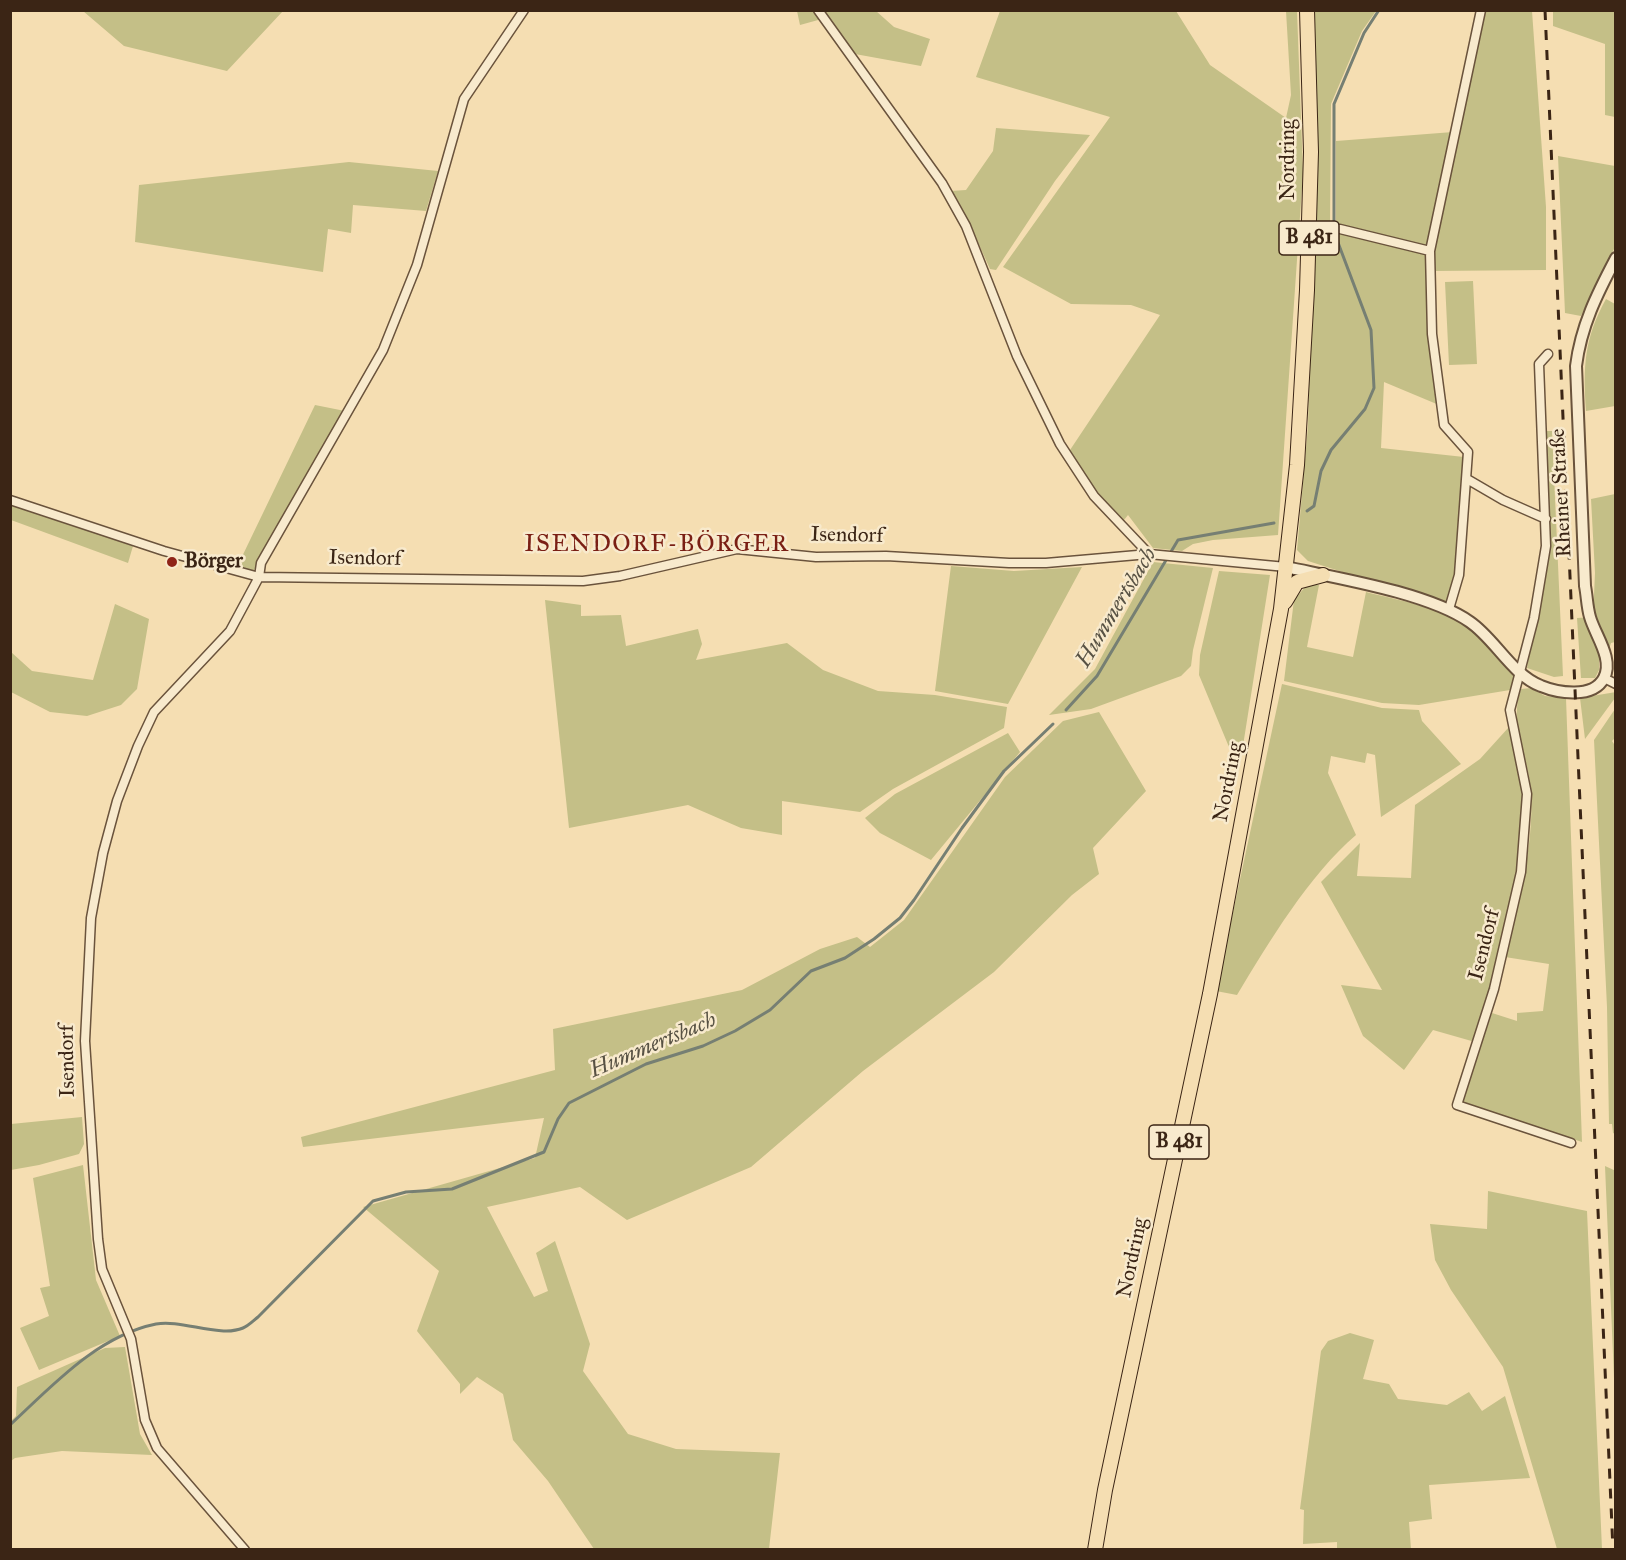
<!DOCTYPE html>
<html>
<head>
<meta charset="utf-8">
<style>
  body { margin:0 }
  #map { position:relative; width:1626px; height:1560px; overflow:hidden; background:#f5deb2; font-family:"IM FELL Great Primer",serif }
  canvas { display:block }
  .frame { position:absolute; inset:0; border:12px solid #3b2515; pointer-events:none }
</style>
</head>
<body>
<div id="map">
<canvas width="1626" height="1560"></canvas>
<div class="frame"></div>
</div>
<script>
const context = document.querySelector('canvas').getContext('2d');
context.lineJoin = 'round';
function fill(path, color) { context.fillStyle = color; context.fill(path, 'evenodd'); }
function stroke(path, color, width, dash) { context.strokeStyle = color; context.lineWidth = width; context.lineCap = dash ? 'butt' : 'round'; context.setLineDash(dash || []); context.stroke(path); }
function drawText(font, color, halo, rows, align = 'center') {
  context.font = font + ' "IM FELL Great Primer",serif'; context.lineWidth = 5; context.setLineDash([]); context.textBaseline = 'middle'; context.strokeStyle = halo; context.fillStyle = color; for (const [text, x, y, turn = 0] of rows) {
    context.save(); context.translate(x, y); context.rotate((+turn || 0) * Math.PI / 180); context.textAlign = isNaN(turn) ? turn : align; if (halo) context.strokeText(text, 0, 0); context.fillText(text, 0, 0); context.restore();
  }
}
fill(new Path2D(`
  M83,11H283L227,71L124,46Z
  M797,11H876L894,27L930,39L921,66L855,54L829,17L800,25Z
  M1000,11H1176L1210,65L1286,118L1291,95L1286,11H1297L1303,173L1278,535L1213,540L1193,544L1182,551L1153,548L1128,515L1124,520L1098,495L1068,453L1160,315L1131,305L1071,304L1003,267L1110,117L976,77Z
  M1314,11H1376L1362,31L1331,104L1330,230L1426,254L1439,405L1384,382L1381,448L1464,457L1456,574L1446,605L1308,561L1297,550L1308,426L1316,87Z
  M1485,11H1532L1546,207V270L1433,271V250Z
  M1553,11H1615V117L1605,115V44L1553,26Z
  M996,128L1090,135L1055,181L996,270L990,269L971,227L951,191L966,190L993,151Z
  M1453,132L1428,249L1336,227V141Z
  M1558,156L1615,166V247L1581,316L1565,313Z
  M349,162L438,171L426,211L353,205L351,233L328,229L323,272L135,242L139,185Z
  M1473,281L1477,364L1449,365L1445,282Z
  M1606,299L1615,304V406L1586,411C1583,366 1584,339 1606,299Z
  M315,405L345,411L253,572L237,567Z
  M1545,431H1552L1563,676L1554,677L1527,668L1548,546Z
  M1615,494V642L1611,643L1609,649L1599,652V670L1595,678H1581L1577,618L1593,617L1595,573L1591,499Z
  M10,504L133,546L128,563L11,520Z
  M1153,562L1213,568L1193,650L1191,666L1181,676L1091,709L1049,715L1095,669Z
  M951,566L1014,571L1082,567L1008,704L935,691Z
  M1219,571L1270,575L1239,771L1199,675L1200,655Z
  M1315,585H1319L1307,647L1353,657L1366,592C1401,601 1442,607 1470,629C1487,642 1501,659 1515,676L1510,690L1419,705L1382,703L1284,681L1294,600L1306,586Z
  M545,600L581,605V616L621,615L626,646L698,629L702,644L696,660L787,643L823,670L878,691L935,695L1007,707L1004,728L893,789L860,812L782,801V835L741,828L688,805L569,828Z
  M115,604L149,619L137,689L121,705L87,716L50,712L11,692V652L32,671L93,680Z
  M1282,684L1382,708L1419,710L1422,721L1461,764L1381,817L1375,755L1367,753L1365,763L1331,756L1328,773L1356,835C1309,875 1269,942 1237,995L1216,991Z
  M1531,688L1545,696L1566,698L1582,1142L1461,1103L1492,1013L1517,1021V1013L1543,1011L1549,964L1505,957C1518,904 1534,848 1531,793C1529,755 1508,726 1521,689Z
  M1616,692L1615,698L1585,739L1580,698Z
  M1615,709V738L1612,741L1616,747L1615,1134L1613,1133L1612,1124H1609L1607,1007L1594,740Z
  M1099,712L1146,791L1093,848L1099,874L1072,895L994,972L863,1071L751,1167L627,1220L580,1187L487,1207L534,1297L548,1291L536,1253L555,1241L590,1344L583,1371L628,1434L676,1449L780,1453L769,1549H594L548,1481L513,1440L503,1394L477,1377L460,1394V1384L417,1331L439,1271L363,1207L535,1158L544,1118L303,1147L301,1137L555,1070L553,1029L742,990L820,949L857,937L870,947L904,920L1005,777L1063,721Z
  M1509,727C1516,749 1524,772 1524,795C1526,875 1499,966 1475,1042L1433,1030L1404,1070L1363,1036L1341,985L1382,990L1321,882L1360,843L1357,876L1411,878L1415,805L1480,759Z
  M1008,733L1020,752L931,860L880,833L865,818L895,794Z
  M82,1117L84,1144L79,1154L39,1165L11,1170V1124Z
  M83,1165L96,1280L120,1336L39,1370L20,1328L49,1316L40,1288L50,1286L33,1178Z
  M1605,1166L1616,1171L1615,1402Z
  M1488,1191L1587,1211L1602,1549H1557L1503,1367L1451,1290L1435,1260L1430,1224L1487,1229Z
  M1350,1333L1374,1340L1363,1379L1389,1384L1398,1399L1447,1405L1469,1392L1482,1411L1505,1396L1530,1478L1429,1485L1432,1519L1409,1522L1411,1549H1337V1542L1303,1544L1304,1510L1300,1509L1321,1351L1328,1341Z
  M125,1347L140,1434L152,1455L62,1451L15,1458L11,1461V1421L16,1416L17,1387L105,1348Z`), '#c4bf87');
stroke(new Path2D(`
  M1307,511L1314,506L1321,471L1331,450L1365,409L1374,388L1371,330L1334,232V104L1364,33L1379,10
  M1066,710L1097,676L1178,540L1274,523
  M10,1425C52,1386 97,1336 156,1324C181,1319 220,1338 243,1328C248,1326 253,1321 258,1317L373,1201L406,1192L452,1189L544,1152L558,1119L569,1103L646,1064L703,1046L735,1031L770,1010L811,971L845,958L874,939L900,918L914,900L962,828L1004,771L1053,724`), '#767f73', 3);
const minor = new Path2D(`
  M818,10L942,183L966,226L1017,356L1060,444L1094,496L1149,554
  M1340,229L1430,251
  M1548,354L1539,364L1546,546L1534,618L1510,710L1527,794L1521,872L1494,989L1457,1105L1571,1143
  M1467,479L1503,500L1546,519
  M10,500L164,551L259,577L583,581L620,576L737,549L816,557L886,556L1009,563H1046L1149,554L1286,567
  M1449,609L1459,575L1468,452L1444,425L1432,334L1430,251L1481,10
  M1604,678L1616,684
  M245,1550L157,1448L145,1420L131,1339L102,1269L98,1239L85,1041L91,918L103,853L117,801L138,746L154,712L230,631L259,577L261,563L383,350L417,265L464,99L524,10`);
const tertiary = new Path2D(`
  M1286,567C1337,578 1429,593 1470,622C1495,639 1512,675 1541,686C1558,693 1593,699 1604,678C1614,659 1595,635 1590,617C1587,607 1587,596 1585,586L1576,366C1581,326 1597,294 1616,258`);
const primary = new Path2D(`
  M1285,602L1297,582L1323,575
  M1095,1550L1105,1490L1210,994L1281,609L1297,465L1307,290L1311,152L1307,10`);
stroke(minor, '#6a533c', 11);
stroke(tertiary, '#6a533c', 14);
stroke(primary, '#3b2515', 16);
stroke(minor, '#f8eacd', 8);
stroke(tertiary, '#f8eacd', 10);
stroke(primary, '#f5deb2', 14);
stroke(new Path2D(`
  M1545,10L1613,1550`), '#3b2515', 3, [10, 10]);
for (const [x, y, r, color] of [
  [172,562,6,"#8f2418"]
]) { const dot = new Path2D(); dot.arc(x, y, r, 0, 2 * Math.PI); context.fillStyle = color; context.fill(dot); stroke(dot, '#f8eacd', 2); }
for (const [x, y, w] of [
  [1309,238,60],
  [1179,1142,60]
]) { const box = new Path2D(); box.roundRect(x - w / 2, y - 17, w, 34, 4.5); context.fillStyle = '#f8eacd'; context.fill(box); stroke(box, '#3b2515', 1.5); }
drawText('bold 20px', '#3b2515', null, [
  ["B 481",1309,238],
  ["B 481",1179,1142]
]);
drawText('21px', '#3b2515', '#f8eacd', [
  ["Nordring",1289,160,-90],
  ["Rheiner Straße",1562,493,-93],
  ["Isendorf",847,536,1],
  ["Isendorf",365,559,1],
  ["Nordring",1229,782,-79],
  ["Isendorf",1485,945,-76],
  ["Isendorf",68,1061,-91],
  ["Nordring",1133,1258,-78]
]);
drawText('bold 21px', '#3b2515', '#f8eacd', [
  ["Börger",184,562]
], 'left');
drawText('italic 22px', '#585244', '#f8eacd', [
  ["Hummertsbach",1117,608,-59],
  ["Hummertsbach",653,1046,-23]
]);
context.letterSpacing = '1.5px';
drawText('24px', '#7a1f14', '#f8eacd', [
  ["ISENDORF-BÖRGER",657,545]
]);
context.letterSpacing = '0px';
</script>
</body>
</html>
